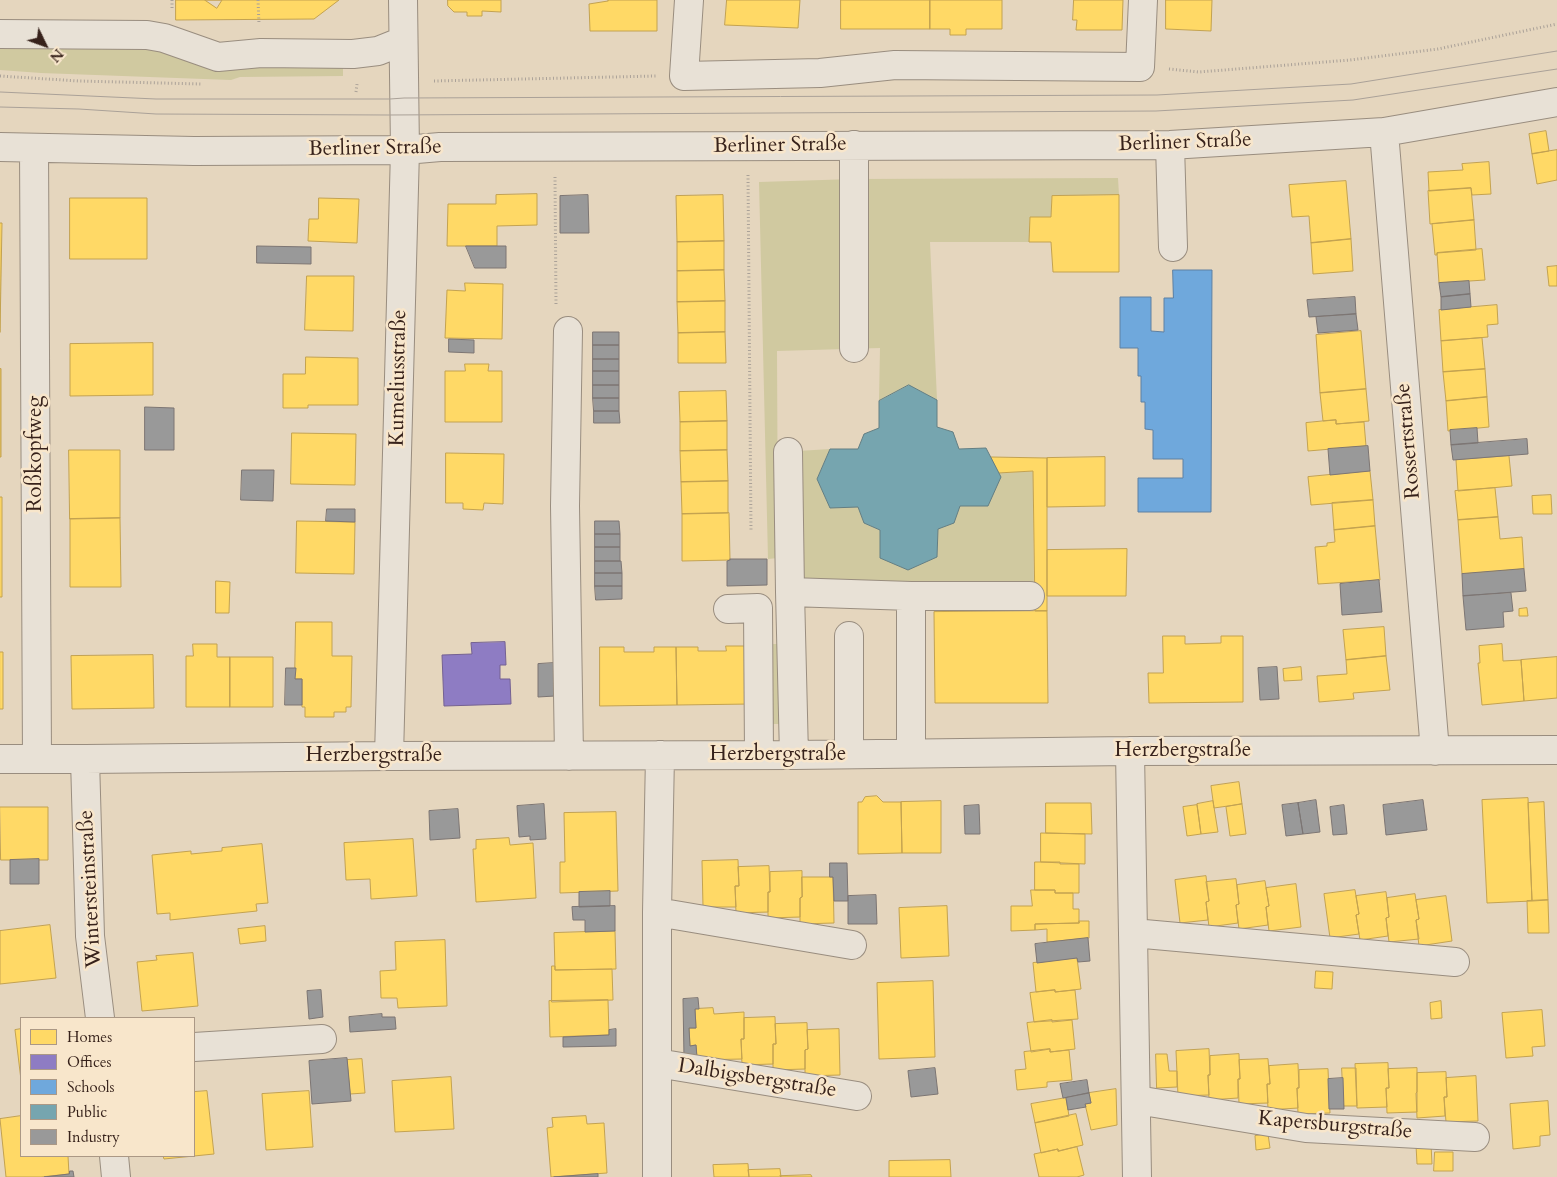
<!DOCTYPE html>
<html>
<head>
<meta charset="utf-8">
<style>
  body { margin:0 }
  #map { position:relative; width:1557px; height:1177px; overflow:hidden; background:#e5d6be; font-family:Cardo,serif }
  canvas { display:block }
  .legend { position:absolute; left:20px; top:1017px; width:175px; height:140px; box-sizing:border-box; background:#f8e6cb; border:1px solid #ab9885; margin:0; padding:6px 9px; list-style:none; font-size:15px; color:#37221b }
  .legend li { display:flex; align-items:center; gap:10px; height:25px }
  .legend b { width:25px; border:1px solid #ab9885 }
  .north { position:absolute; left:20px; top:20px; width:50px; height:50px; -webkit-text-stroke:4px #f8e6cb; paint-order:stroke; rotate:132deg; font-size:14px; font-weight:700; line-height:20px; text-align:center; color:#37221b }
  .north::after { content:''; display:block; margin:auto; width:18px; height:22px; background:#37221b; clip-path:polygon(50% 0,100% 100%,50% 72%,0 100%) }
</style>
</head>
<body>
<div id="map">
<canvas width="1557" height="1177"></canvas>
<ul class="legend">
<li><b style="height:14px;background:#ffd966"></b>Homes</li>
<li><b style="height:14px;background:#8e7cc3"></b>Offices</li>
<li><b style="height:14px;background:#6fa8dc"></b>Schools</li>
<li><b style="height:14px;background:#76a5af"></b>Public</li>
<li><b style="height:14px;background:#999"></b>Industry</li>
</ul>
<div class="north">N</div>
</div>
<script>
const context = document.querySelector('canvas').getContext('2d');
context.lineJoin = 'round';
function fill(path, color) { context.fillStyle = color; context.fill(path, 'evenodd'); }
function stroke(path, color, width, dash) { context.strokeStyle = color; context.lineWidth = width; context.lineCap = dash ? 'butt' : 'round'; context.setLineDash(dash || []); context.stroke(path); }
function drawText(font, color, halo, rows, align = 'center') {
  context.font = font + ' Cardo,serif'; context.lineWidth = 5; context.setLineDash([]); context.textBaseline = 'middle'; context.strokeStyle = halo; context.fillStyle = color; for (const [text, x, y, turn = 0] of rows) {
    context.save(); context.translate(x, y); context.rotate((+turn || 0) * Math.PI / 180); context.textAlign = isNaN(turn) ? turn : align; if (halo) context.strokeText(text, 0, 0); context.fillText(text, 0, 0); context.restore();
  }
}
fill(new Path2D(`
  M158,45L343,64V76L240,77L231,80L41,73L0,70V49Z
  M1118,178L1119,195L1052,196L1051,217H1030L1029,242H930L937,400L909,385L879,401L880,348L777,351L778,558L768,559L759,182L854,179Z
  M830,449L817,479L830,507H858L864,523L880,530L881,558L908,570L937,557L938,529L954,522L960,506H988L998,473L1033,471L1034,588L799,589L798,451Z
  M765,644H778L779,724H766Z`), '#d0c9a0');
const homes = new Path2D(`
  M176,0H339L314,19L176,20Z
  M205,0H222L217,8Z
  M448,0H501V12L482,11V16H467V12H454L448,6Z
  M608,0H657V31H590L589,4L608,1Z
  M727,0H800L798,28L725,25Z
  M841,0H930V29H841Z
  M930,0H1002V29H966V35H950V29H930Z
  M1074,0H1123L1122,30H1076L1077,20H1073Z
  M1166,0H1212L1211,31L1166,29Z
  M1546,131L1549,151L1532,154L1529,134Z
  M1557,150V180L1537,184L1532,154Z
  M1489,162L1491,194L1472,195L1471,188L1429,191L1428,172L1463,170L1462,164Z
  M1346,181L1351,239L1311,243L1309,216L1292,217L1289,185Z
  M1471,188L1474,220L1430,224L1428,191Z
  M537,194V225L497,226V246H447L448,204H496V195Z
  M723,195L724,241L677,242L676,196Z
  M1119,195V272H1053L1051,242H1029L1030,217H1051L1052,196Z
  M70,198H147V259H70Z
  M319,198L359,199L357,243L308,241L309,219H318Z
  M1474,220L1476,250L1437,253V255H1435L1432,224Z
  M0,223H2L0,332Z
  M1351,239L1353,271L1313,274L1311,243Z
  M724,241V270L677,271V242Z
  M1482,249L1485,280L1439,283L1437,253Z
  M1557,266V286H1549L1547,267Z
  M724,270L725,301L677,302V271Z
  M307,276H354L353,331L305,330Z
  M465,283L503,284L502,339L445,338L447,290L465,291Z
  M725,301V332L678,333L677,302Z
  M1497,305L1498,324L1487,325L1488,337L1441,341L1439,310Z
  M1361,331L1366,389L1320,393L1316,335Z
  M725,332L726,363H678V333Z
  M1482,338L1485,369L1443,372L1441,341Z
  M153,343V395L70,396V344Z
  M306,357L358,358V405H308V408H283V374H305Z
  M465,364H489L488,371H502V422H445V371H465Z
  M1,369V457H0V369Z
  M1485,369L1487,397L1446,401L1443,372Z
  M1366,389L1369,421L1336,424V420L1323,421L1320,393Z
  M726,391L727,421L680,422L679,392Z
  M1487,397L1489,427L1448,431L1446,401Z
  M1336,420V424L1364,422L1366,446L1308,451L1306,423Z
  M727,421V450L680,451V422Z
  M292,433L356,434L355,485L291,484Z
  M69,450H120V518L70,519Z
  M727,450L728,481L681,482L680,451Z
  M446,453L504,454L503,504L484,503L483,510L463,509V503H446Z
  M1509,456L1512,486L1458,491L1456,460Z
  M991,457L1047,458V611H1035L1033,471L998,473Z
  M1105,457V506L1047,507V458Z
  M1370,471L1373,500L1311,505L1308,477Z
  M728,481V513L682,514L681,482Z
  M1495,488L1498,517L1458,520L1455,491Z
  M1551,495L1552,514H1533L1532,496Z
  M0,497H2V597H0Z
  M1373,500L1375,526L1334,530L1332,503Z
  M729,513L730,560L682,561V514Z
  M1498,517L1500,539L1522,537L1524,569L1462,574L1458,520Z
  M120,518L121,587H70V519Z
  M297,521L355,522L354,574L296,573Z
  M1375,526L1380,580L1318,584L1315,547L1327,546V543L1335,542L1334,530Z
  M1127,549L1126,596H1047V550Z
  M216,581L230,582L229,613H216Z
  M1527,608L1528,616H1519V609Z
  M1047,611L1048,703H935L934,612Z
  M296,622H332V656H352L351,707H346V712H334V717H305V707H302V679H295Z
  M1384,627L1386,656L1346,660L1343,630Z
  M1163,636H1185V644L1221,643V636H1243V702L1149,703L1148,673H1163Z
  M193,644H217V657H230V707H186V656H193Z
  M1502,644L1503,661L1521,660L1524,701L1482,705L1478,663H1480L1479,646Z
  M726,646H751V704L677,705L676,647H698V651H726Z
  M600,647H624V652H654V647H676L677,705L600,706Z
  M0,652H3V709H0Z
  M153,655L154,708L72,709L71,656Z
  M1386,656L1390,690L1353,693L1354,699L1319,702L1317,676L1347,674L1346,660Z
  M230,657H273V707H230Z
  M1557,657V698L1524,701L1521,660Z
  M1301,667L1302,680L1284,681L1283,669Z
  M1239,782L1242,804L1214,808L1211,786Z
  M877,796L883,802H901L902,853L858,854V802H862L865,797Z
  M1528,798L1532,901L1487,903L1482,800Z
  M941,801V853H902L901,802Z
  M1213,801L1218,832L1201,834L1197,804Z
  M1544,802L1548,900L1532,901L1528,803Z
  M1046,803H1091L1092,834L1046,833Z
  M1242,804L1246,834L1230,836L1226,807Z
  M1197,805L1201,834L1187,836L1183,807Z
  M0,807H48V860H1Z
  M616,812L618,891L560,893V862H565L564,813Z
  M1041,833L1085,834V864L1041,862Z
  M509,838L510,845L533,843L536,898L476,902L473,849H476V840Z
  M413,839L417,896L371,899L370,879L346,880L344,843Z
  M262,844L268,903L256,904L257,911L170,920V913L157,914L152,855L191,851V854L222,851V848Z
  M738,860L739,886H735L736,907H703L702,861Z
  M1035,862H1060V864H1079V893H1055V890H1035Z
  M769,866L770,892H768V912L736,913L735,886H739L738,867Z
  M802,871V897L800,898V917L768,918V892H770V872Z
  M1206,876L1209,901L1206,902L1208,920L1180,923L1175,880Z
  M802,877H833L834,923L800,924V898L802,897Z
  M1236,879L1239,904L1236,905L1238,923L1209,927L1206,902L1209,901L1206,882Z
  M1265,881L1269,906L1266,907L1268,925L1239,929L1236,905L1239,904L1237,885Z
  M1296,884L1301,927L1269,931L1266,907L1269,906L1266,888Z
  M1031,890H1055V893H1073V909H1079V923L1035,924V930L1011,931V906H1032Z
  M1355,890L1359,914L1356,915L1359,934L1330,938L1324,894Z
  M1386,892L1389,917L1386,918L1388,936L1360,940L1356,915L1359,914L1356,896Z
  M1415,894L1419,919L1416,920L1419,939L1389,942L1386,918L1389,917L1387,898Z
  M1446,896L1452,941L1419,946L1416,920L1419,919L1416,900Z
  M1548,900L1549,933H1528L1527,901Z
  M947,906L949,956L901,958L899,908Z
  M1079,921H1089V938L1047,942V929L1035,930V924L1079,923Z
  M50,925L56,978L0,984V931Z
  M265,926L266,941L240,944L238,929Z
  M615,931L616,969L555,970L554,933Z
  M445,940L447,1006L398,1008L397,998H381L380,971L396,970L395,942Z
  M193,953L198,1006L142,1011L137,962L157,960L156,956Z
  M1077,958L1081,989L1055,992V990L1036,992L1033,963Z
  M552,966H555V970L612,969L613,1000L552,1002Z
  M1316,971L1333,972L1332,989L1315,988Z
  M933,981L935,1057L879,1059L877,983Z
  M1055,990V992L1075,990L1078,1019L1034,1022L1030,993Z
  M608,1000L609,1035L550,1037L549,1001Z
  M1441,1001L1442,1018L1431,1019L1430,1003Z
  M713,1008L714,1014L744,1012V1039H741L742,1059L697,1060L696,1045L690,1046L689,1028H696L695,1009Z
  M1542,1010L1545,1046L1532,1047L1533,1056L1506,1058L1502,1013Z
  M775,1017L776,1044H773V1064L742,1065L741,1039H744V1018Z
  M1052,1020V1022L1072,1020L1075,1049L1050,1052V1049L1031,1052L1027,1023Z
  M807,1023L808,1049L805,1050V1069L773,1070V1044H776L775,1024Z
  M21,1029V1080L15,1030Z
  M839,1029L840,1075L805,1076V1050L808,1049L807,1030Z
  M1050,1049V1052L1069,1050L1072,1080L1047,1082V1087L1017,1090L1015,1070L1026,1069L1024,1052Z
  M1209,1049L1210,1075H1208L1209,1095L1178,1096L1176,1051Z
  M1156,1054H1167L1169,1071H1177V1087L1157,1088Z
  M1239,1054L1240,1079H1238V1098L1209,1100L1208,1075H1210V1056Z
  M362,1059L365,1093L350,1094L347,1060Z
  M1268,1059L1270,1084H1267L1268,1103L1239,1104L1238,1079H1240L1239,1060Z
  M1388,1063L1389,1088H1386L1387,1107L1357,1108L1355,1064Z
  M1298,1064L1299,1088H1297L1298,1108L1268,1110L1267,1084H1270L1269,1066Z
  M1342,1068H1356L1357,1106H1344Z
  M1417,1068V1112L1387,1113L1386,1088H1389L1388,1069Z
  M1328,1069L1330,1113L1298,1114L1297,1088H1299V1070Z
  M1446,1072L1447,1097H1444L1445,1116L1417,1118L1416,1093L1417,1092V1073Z
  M1476,1076L1478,1121L1446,1122L1444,1097H1447L1446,1078Z
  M451,1077L454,1129L395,1132L392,1081Z
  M1116,1089L1117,1125L1091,1130L1085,1104L1091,1103L1089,1093Z
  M207,1091L214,1154L164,1159L163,1156H194V1092Z
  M309,1091L313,1147L266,1150L262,1094Z
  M1066,1098L1069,1116L1035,1123L1031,1104Z
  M1548,1101L1550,1135L1540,1136V1146L1513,1149L1510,1104Z
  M1076,1114L1083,1145L1058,1151V1149L1041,1153L1035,1123Z
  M21,1116V1156H68L69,1174L41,1177H6L0,1119Z
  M586,1116L587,1124L604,1123L607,1173L551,1177L547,1128L553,1127L552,1118Z
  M1268,1134L1270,1148L1256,1150L1255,1136Z
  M1431,1144L1432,1164H1417L1416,1145Z
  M1077,1147L1084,1175L1077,1177H1039L1034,1154L1058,1149V1151Z
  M1435,1152H1453V1171H1434Z
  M950,1160L951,1177H889V1161Z
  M748,1164L749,1177H714L713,1165Z
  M780,1169L781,1177H749L748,1170Z
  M811,1175L812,1177H781L780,1176Z`);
fill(homes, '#ffd966');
stroke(homes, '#c3a250', 1);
const offices = new Path2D(`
  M505,642L506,665H500V679H510L511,704L444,706L442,655L472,654L471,643Z`);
fill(offices, '#8e7cc3');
stroke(offices, '#746191', 1);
const schools = new Path2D(`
  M1173,270H1212L1211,512H1138V478H1183V459H1153V430L1145,429V402H1141V376H1138V348H1120V297H1151V331L1164,332V298H1173Z`);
fill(schools, '#6fa8dc');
stroke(schools, '#5e80a2', 1);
const public = new Path2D(`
  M909,385L937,400V427L953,432L959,449L986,448L1001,477L988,506H960L954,523L938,529L937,557L908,570L880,558V530L864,523L858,507L830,508L817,479L830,449H858L864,434L879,428V401Z`);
fill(public, '#76a5af');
stroke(public, '#637e83', 1);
const industry = new Path2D(`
  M588,195L589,233H560V196Z
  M257,246L311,247V264L257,263Z
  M466,246H506V268H475Z
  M1469,281L1470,294L1441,297L1439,283Z
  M1470,294L1471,307L1441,310V297Z
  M1355,297L1356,314L1309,317L1307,300Z
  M1356,314L1358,330L1318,333L1316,317Z
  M593,332H619V345H593Z
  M449,339L474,340V353L449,352Z
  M593,345H619V359H593Z
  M593,359H619V371H593Z
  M593,371H619V385H593Z
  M593,385H619V398H593Z
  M593,398H619V411H594Z
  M145,407L174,408V450H145Z
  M594,411H619L620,423H594Z
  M1477,428L1478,443L1451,445L1450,430Z
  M1527,439L1528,454L1453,460L1451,445Z
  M1368,446L1370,471L1330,475L1328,449Z
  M242,470H274L273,501L241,500Z
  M327,509H355V522L326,521Z
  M595,521H619L620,534H595Z
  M595,534H620V547H595Z
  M595,547H620V561H595Z
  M730,559H767V585L727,586V561L730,560Z
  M595,561H621L622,573H595Z
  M1524,569L1526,591L1463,596L1462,574Z
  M595,573H622V586H595Z
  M1379,580L1382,612L1342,615L1340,584Z
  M595,586H622V599L596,600Z
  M1511,593L1513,611L1503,612L1504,627L1466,630L1463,596Z
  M554,663L555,696L538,697V664Z
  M1277,667L1279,699L1260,700L1258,668Z
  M286,668H296L295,679H302V705H285Z
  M1316,800L1320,832L1303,834L1298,803Z
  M1423,800L1427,830L1386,835L1383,805Z
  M1298,803L1303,834L1286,836L1282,805Z
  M544,804L546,839L530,840V836L519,837L517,806Z
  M979,805L980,834H965L964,806Z
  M1344,805L1347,834L1333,835L1330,807Z
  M458,809L460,838L430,840L429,811Z
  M39,859V884H10V860Z
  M830,863H847L848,901H834L833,877H830Z
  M610,891V906L579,907V892Z
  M876,895L877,924H848V896Z
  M615,906V931L585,932V920H573L572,907Z
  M1088,938L1090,961L1078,962L1077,958L1037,963L1035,944Z
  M321,990L323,1017L309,1019L307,991Z
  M698,998L699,1009H695L696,1028H689L690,1046L696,1045L697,1057L684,1058L683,999Z
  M382,1014V1017H395L396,1029L350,1032L349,1017Z
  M616,1029V1046L563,1047V1037L609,1035V1030Z
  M347,1058L351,1101L312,1104L309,1061Z
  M935,1068L938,1094L911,1097L908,1071Z
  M1343,1078L1344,1109H1329L1328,1079Z
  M1087,1080L1089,1093L1063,1098L1060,1084Z
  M1089,1093L1091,1103L1085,1104L1086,1107L1068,1110L1066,1098Z
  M70,1171H73L74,1177H44L69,1174Z
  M598,1174V1177H554Z`);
fill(industry, '#999');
stroke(industry, '#7c7573', 1);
const minor = new Path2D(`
  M689,0L684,76L820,73L895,65L1140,67L1143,0
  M0,34L147,35L164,38L218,57L261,53L353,54L378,51L403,41
  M1384,132L1435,751
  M854,145V348
  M1170,145L1173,247
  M0,147L194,151L405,150L440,147L1170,145L1384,132L1557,102
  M34,148L37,759
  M568,331L565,506L569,756
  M788,452L790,592L794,755
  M790,592L911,596H1030
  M728,609L758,608L759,755
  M849,636V754
  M1130,751L1137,1177
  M911,753V596
  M389,756L405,150L403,0
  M0,759H85L389,756L794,755L1130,751L1557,750
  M85,759L90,936L100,1018
  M657,912L852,945
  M1133,933L1455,962
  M194,1047L322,1039
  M657,1063L857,1096
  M1137,1100L1306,1128L1475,1137
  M114,1156L116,1177
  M657,1177V912L660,755`);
stroke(minor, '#998d7f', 30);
stroke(new Path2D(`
  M172,0V9
  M258,0L259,24
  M1169,69L1199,72L1350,60L1438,49L1557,24
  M0,76L79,81L201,84
  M434,81L656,76
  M356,92L357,84
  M748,175L751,532
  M555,177L556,305`), '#aaa198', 3, [1, 2.5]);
stroke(minor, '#e8e1d6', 28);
stroke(new Path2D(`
  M0,92L156,99H390L404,98L1157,95L1351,84L1557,51
  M0,107L79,109L156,114L388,115L1156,111L1353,100L1557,69`), '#aaa198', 1);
drawText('21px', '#37221b', '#f8e6cb', [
  ["Berliner Straße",1185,143,-2],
  ["Berliner Straße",780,146,-1],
  ["Berliner Straße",375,149,-1],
  ["Kumeliusstraße",399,378,-89],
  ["Rossertstraße",1409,441,-95],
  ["Roßkopfweg",36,454,-90],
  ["Herzbergstraße",1183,751],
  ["Herzbergstraße",778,755],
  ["Herzbergstraße",374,756],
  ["Wintersteinstraße",91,889,-93],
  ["Dalbigsbergstraße",757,1079,9],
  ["Kapersburgstraße",1335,1126,5]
]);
</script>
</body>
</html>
